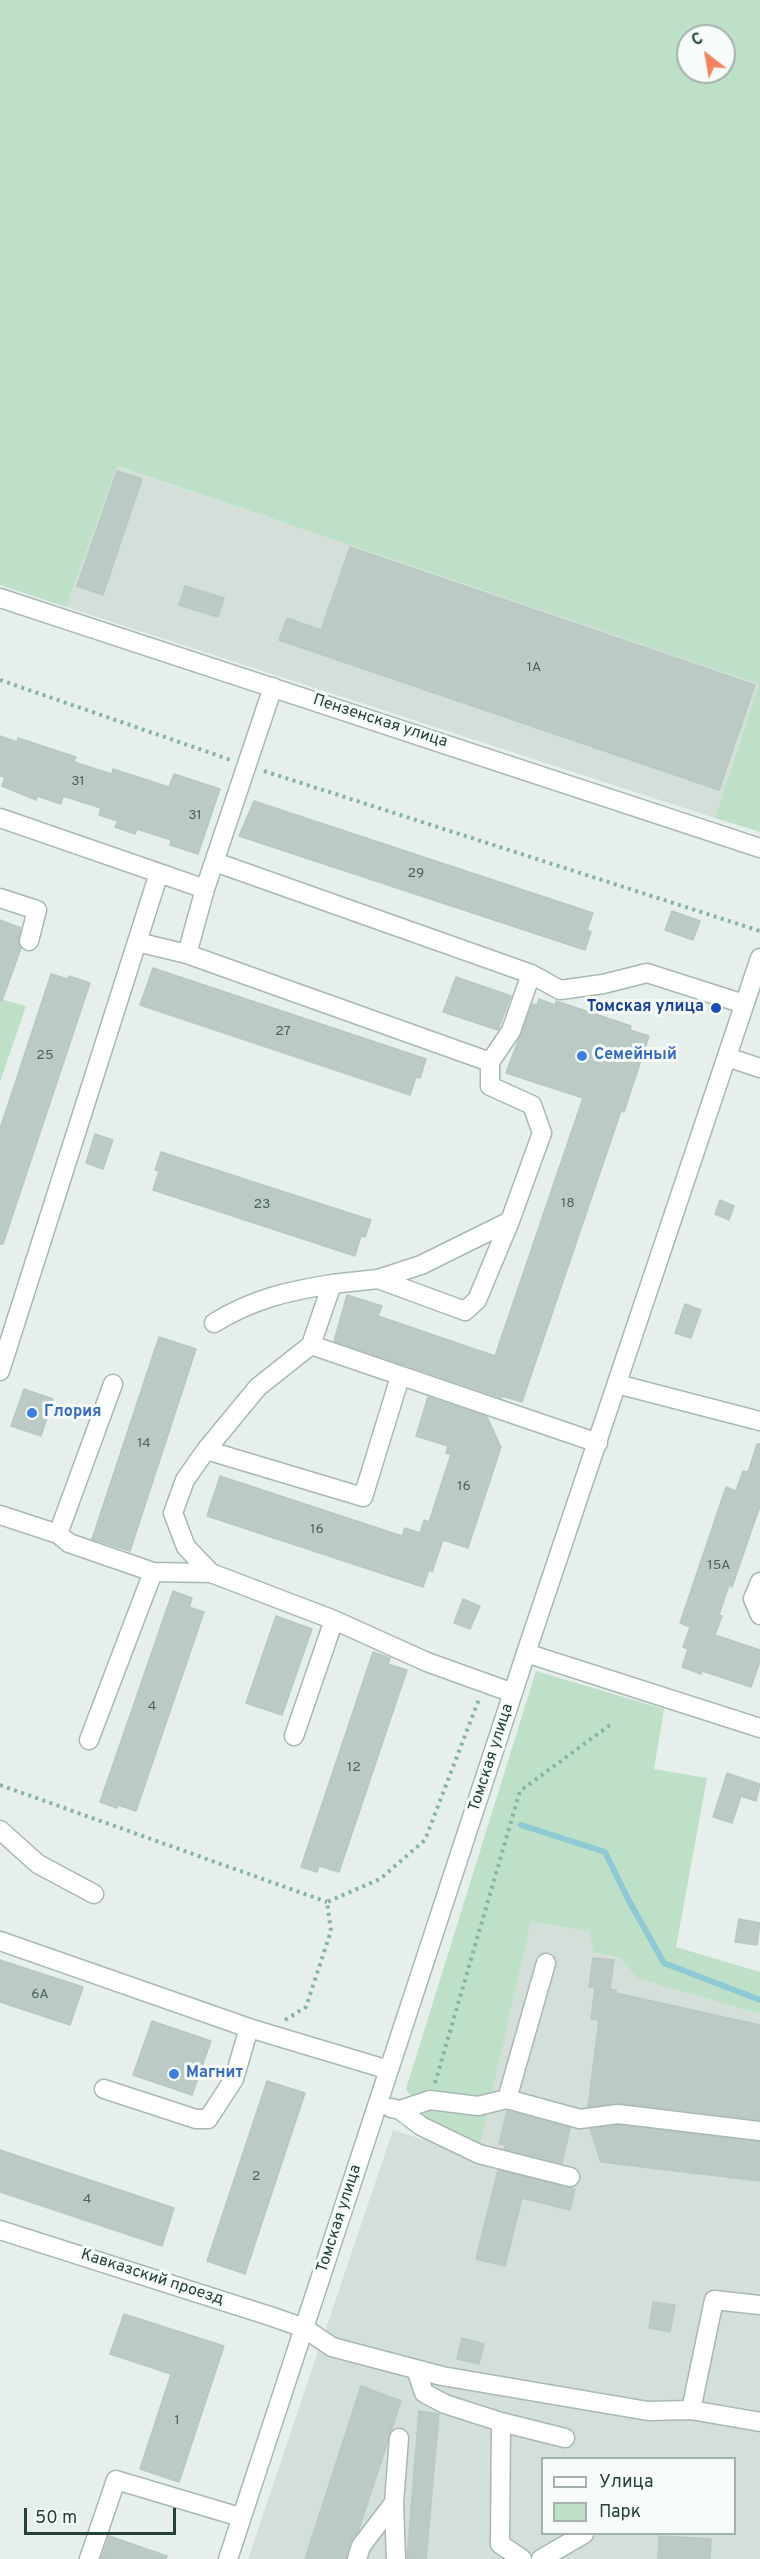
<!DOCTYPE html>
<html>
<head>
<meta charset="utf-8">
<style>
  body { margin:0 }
  #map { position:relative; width:760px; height:2559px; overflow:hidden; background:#e6efeb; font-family:Overpass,sans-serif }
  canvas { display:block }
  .legend { position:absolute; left:541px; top:2457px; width:195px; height:78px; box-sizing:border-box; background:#f7fbf9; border:2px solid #a3b1ad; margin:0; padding:8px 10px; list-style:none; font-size:18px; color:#24423a }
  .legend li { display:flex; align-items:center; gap:12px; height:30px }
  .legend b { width:30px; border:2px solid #a3b1ad }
  .north { position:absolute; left:676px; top:24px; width:60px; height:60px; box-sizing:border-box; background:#f7fbf9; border:2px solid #a3b1ad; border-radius:50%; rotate:329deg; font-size:16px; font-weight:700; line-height:24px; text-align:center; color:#24423a }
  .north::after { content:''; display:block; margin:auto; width:21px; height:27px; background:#f4845f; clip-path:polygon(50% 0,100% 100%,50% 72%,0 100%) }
  .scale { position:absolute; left:24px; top:2508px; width:152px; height:27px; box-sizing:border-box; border:3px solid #24423a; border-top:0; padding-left:8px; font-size:18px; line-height:21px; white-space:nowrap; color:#24423a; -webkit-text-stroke:4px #f7fbf9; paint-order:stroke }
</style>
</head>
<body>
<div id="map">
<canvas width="760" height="2559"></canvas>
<ul class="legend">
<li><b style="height:8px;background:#fff"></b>Улица</li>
<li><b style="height:16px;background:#bfe0c8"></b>Парк</li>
</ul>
<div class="north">С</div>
<div class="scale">50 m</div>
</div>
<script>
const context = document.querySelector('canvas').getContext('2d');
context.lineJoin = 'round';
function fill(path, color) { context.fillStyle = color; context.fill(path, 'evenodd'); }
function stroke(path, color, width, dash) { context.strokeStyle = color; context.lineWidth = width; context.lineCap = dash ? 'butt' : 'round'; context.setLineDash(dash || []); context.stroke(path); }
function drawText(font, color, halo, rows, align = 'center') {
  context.font = font + ' Overpass,sans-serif'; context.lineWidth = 6; context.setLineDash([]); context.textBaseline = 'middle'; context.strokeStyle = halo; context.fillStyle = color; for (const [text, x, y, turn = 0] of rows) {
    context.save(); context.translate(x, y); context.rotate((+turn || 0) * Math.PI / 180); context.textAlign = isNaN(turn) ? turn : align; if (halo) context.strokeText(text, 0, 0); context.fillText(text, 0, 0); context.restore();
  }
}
fill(new Path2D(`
  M116,466L760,684L715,818L66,607Z
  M531,1921L589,1932L593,1952L620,1958L638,1979L760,2014V2559H248L393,2130L476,2156ZM542,2458H734V2534H542Z`), '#d4dfda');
fill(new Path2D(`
  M0,0H760V832L715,818L759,684L117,466L66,607L0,585ZM688,36H724V72H688Z
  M0,999L26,1006L0,1082Z
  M536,1671L664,1709L654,1769L707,1778L676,1947L760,1972V2014L638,1979L620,1958L593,1952L589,1932L531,1921L480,2144L429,2123L406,2089Z`), '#bfe0c8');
stroke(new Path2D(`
  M521,1825L605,1852L628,1899L664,1963L760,2000`), '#8ec9d4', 6);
const building = new Path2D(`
  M117,471L142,479L103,595L77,586Z
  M350,547L755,685L719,790L279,640L287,618L321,630Z
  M185,586L224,598L218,617L179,605Z
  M0,736L17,742L18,738L76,757L74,762L112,774L113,769L169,787L174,774L220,789L198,854L170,845L171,840L137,829L135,834L115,827L118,821L99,815L101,808L63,796L61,804L37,796L36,800L2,786L5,777L0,776Z
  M254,801L593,913L587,930L591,932L585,950L239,836Z
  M672,911L700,921L693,940L665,930Z
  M0,920L21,928L18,939L21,948L2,1001L0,1000Z
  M153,968L426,1059L420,1078L416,1077L410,1095L140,1005Z
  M51,974L68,979L69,976L90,983L3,1244H0V1129Z
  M456,977L511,996L498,1030L443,1012Z
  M539,999L555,1005L556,1001L631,1026L630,1030L649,1036L624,1112L621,1111L522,1402L502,1396V1398L334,1341L347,1295L382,1306L378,1316L495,1356L583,1098L506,1073L532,1004L537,1005Z
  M95,1134L113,1140L103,1169L86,1163Z
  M161,1152L371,1220L365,1237L361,1236L355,1256L153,1190L159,1171L155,1170Z
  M720,1200L734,1206L729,1220L715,1214Z
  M685,1304L701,1310L691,1338L675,1333Z
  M159,1337L196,1349L130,1551L92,1539Z
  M24,1389L53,1399L41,1436L11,1426Z
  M428,1397L487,1417L501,1447L468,1548L443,1540L432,1572L429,1570L423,1587L207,1516L220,1476L402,1536L405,1528L420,1533L424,1520L429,1522L451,1454L446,1453L448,1446L416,1436Z
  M757,1444H760V1506L732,1587L729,1585L719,1615L722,1616L715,1635L760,1650V1661L751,1687L702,1671L701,1674L682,1667L688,1649L683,1647L690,1627L680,1623L726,1487L736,1491L743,1471L748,1472Z
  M173,1591L192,1598L189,1607L204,1612L136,1811L118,1805L117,1808L100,1802Z
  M463,1599L480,1606L470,1629L454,1623Z
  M276,1616L312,1629L282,1715L246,1703Z
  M373,1652L390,1658L388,1664L407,1670L339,1872L319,1866L317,1872L301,1867Z
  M727,1773L760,1784L756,1801L741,1796L732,1823L713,1817Z
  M739,1919L760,1923L757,1945L735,1942Z
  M593,1958L614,1960L610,1989L616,1990V1993L760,2025V2120L619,2103L588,2107L599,2020L591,2019L595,1988L589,1987Z
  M0,1960L83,1987L70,2025L0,2002Z
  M152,2021L211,2041L192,2095L133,2075Z
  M267,2081L305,2093L245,2274L207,2261Z
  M507,2111L570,2128L562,2163L504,2149L505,2145L499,2144Z
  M618,2125L760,2142V2181L601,2162L590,2129Z
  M0,2150L174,2208L162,2246L0,2192Z
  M498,2170L575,2189L570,2210L522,2198L505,2266L476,2259Z
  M653,2302L675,2305L670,2332L649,2328Z
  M124,2314L224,2346L179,2482L140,2469L171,2374L110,2354Z
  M462,2338L484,2344L479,2364L457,2359Z
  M361,2386L401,2401L358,2532L350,2542L346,2559H305Z
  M419,2411L439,2414L426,2559H407Z
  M109,2536L167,2556L166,2559H101Z
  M659,2536L711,2539L710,2559H658Z`);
fill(building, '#bbcac4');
stroke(building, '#b8c9c2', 1.5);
const minor = new Path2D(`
  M0,598L760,848
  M0,818L159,873
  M215,862L531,974
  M205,889L187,954L490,1062
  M0,898L37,910L29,941
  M137,942L187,954
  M727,1057L760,1068
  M378,1279L465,1311L477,1300L510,1221
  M214,1323C253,1299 288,1291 332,1284
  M311,1345L258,1387L206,1450L363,1497L400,1377
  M0,1371L159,873L205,889L273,687
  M617,1384L760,1421
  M598,1443L311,1345L332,1284L378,1279L421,1265L510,1221L542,1133L532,1105L490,1086V1062L511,1031L531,974L560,990L603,984L647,973L744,1004
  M206,1450L185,1480L173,1513L186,1547L211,1573
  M0,1515L58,1534L69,1543L153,1572
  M58,1534L113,1384
  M760,1582L753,1599L760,1615
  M526,1653L760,1728
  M294,1736L334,1620
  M89,1740L153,1572L211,1573L334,1620L427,1662L513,1693
  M0,1830L38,1864L94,1894
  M0,1941L249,2028L389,2070
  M104,2089L196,2119H208L234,2079L249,2028
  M507,2099L546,1963
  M391,2108L400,2110L421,2126L479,2154L570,2177
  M400,2110L430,2100L478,2106L507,2099L580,2119L618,2114L760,2131
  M0,2230L273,2317L304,2328L332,2347L442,2376L648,2411L691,2410L760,2422
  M416,2369L424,2393L445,2404L501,2422L500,2544L522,2559
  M691,2410L714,2300L760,2305
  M501,2422L565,2438
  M89,2559L116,2480L240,2517
  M228,2559L526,1653L760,958
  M357,2559L361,2546L394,2503
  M396,2559L394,2503L399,2438
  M541,2559L584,2534`);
stroke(minor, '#a8b8b2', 21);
stroke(new Path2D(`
  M0,680L231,760
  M264,771L760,931
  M0,1785L327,1902
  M285,2020L306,2007L331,1931L327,1902L380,1879L425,1840L479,1699
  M435,2083L520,1791L610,1725`), '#86b3a5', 4, [3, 4.5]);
stroke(minor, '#fff', 18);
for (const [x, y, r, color] of [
  [716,1008,6,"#1a4fb4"],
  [582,1056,6,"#3f7fe0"],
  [32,1413,6,"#3f7fe0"],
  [174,2074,6,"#3f7fe0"]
]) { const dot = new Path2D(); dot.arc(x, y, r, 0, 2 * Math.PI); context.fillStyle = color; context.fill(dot); stroke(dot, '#f7fbf9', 2); }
drawText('14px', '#4a645c', null, [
  ["1А",534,668],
  ["31",78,782],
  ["31",195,816],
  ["29",416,874],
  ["27",283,1032],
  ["25",45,1056],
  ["18",568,1204],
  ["23",262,1205],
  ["14",144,1444],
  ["16",464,1487],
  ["16",317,1530],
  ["15А",719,1566],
  ["4",152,1707],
  ["12",354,1768],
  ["6А",40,1995],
  ["2",256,2177],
  ["4",87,2200],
  ["1",177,2421]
]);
drawText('16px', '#24423a', '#f7fbf9', [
  ["Пензенская улица",380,722,18],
  ["Томская улица",492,1758,-72],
  ["Томская улица",340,2219,-72],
  ["Кавказский проезд",152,2278,18]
]);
drawText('bold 16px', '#164399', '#f7fbf9', [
  ["Томская улица",704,1008]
], 'right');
drawText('bold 16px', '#366cbe', '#f7fbf9', [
  ["Семейный",594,1056],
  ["Глория",44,1413],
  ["Магнит",186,2074]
], 'left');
</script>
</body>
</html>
